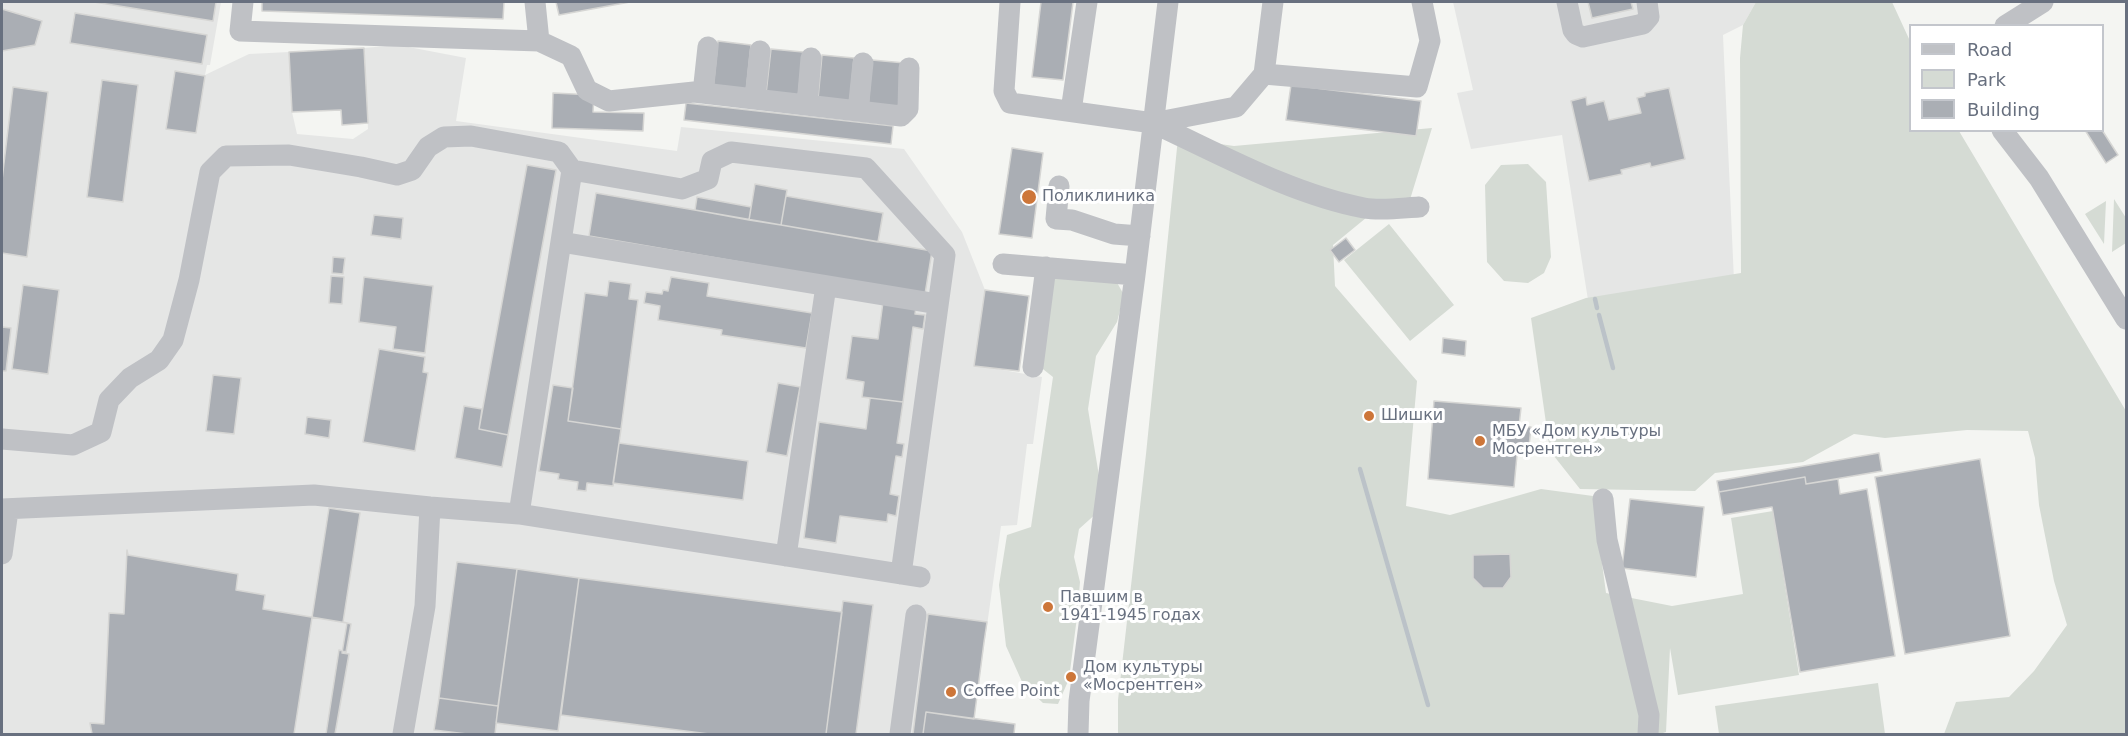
<!DOCTYPE html>
<html>
<head>
<meta charset="utf-8">
<style>
  body { margin:0 }
  #map { position:relative; width:2128px; height:736px; overflow:hidden; background:#f4f5f2; font-family:"DejaVu Sans",sans-serif }
  canvas { display:block }
  .frame { position:absolute; inset:0; border:3px solid #68707f; pointer-events:none }
  .legend { position:absolute; left:1909px; top:24px; width:195px; height:108px; box-sizing:border-box; background:#fff; border:2px solid #c3c6cc; margin:0; padding:8px 10px; list-style:none; font-size:18px; color:#68707f }
  .legend li { display:flex; align-items:center; gap:12px; height:30px }
  .legend b { width:30px; border:2px solid #c3c6cc }
</style>
</head>
<body>
<div id="map">
<canvas width="2128" height="736"></canvas>
<div class="frame"></div>
<ul class="legend">
<li><b style="height:8px;background:#bfc1c5"></b>Road</li>
<li><b style="height:16px;background:#d5dbd4"></b>Park</li>
<li><b style="height:16px;background:#aaaeb4"></b>Building</li>
</ul>
</div>
<script>
const context = document.querySelector('canvas').getContext('2d');
context.lineJoin = 'round';
function fill(path, color) { context.fillStyle = color; context.fill(path, 'evenodd'); }
function stroke(path, color, width, dash) { context.strokeStyle = color; context.lineWidth = width; context.lineCap = dash ? 'butt' : 'round'; context.setLineDash(dash || []); context.stroke(path); }
function drawText(font, color, halo, rows, align = 'center') {
  context.font = font + ' "DejaVu Sans",sans-serif'; context.lineWidth = 6; context.setLineDash([]); context.textBaseline = 'middle'; context.strokeStyle = halo; context.fillStyle = color; for (const [text, x, y, turn = 0] of rows) {
    context.save(); context.translate(x, y); context.rotate((+turn || 0) * Math.PI / 180); context.textAlign = isNaN(turn) ? turn : align; if (halo) context.strokeText(text, 0, 0); context.fillText(text, 0, 0); context.restore();
  }
}
fill(new Path2D(`
  M2,2H221L210,65H207L205,75L249,54L289,52L292,112L297,134L353,139L368,129L364,48L398,45L466,58L456,121L677,151L681,127L904,149L962,232L985,290L975,365L1042,377L1033,444H1027L1017,525L1001,526L974,718L1015,724L1014,734H2Z
  M1453,2H1756L1743,25L1723,35L1734,281L1588,300L1562,135L1471,149L1457,93L1473,90Z`), '#e5e6e5');
fill(new Path2D(`
  M1756,2H1892L1910,41V130L1959,131L2126,411V734H1944L1956,702L2009,697L2034,671L2067,625L2054,581L2039,505L2035,458L2028,431L1967,430L1885,438L1854,434L1803,462L1715,473L1695,491L1580,489L1550,451L1531,318L1586,298L1741,273L1740,58L1743,25Z
  M1432,128L1408,206L1383,204L1333,245L1335,286L1417,381L1406,506L1450,515L1541,489L1593,496L1606,593L1672,606L1743,594L1731,518L1773,511L1799,675L1678,695L1670,648L1666,732L1660,734H1118V700L1146,454L1178,138L1234,146Z
  M1528,164L1546,182L1551,257L1544,273L1528,283L1504,281L1487,262L1485,185L1501,165Z
  M2114,199L2126,218V243L2112,252Z
  M2106,201L2104,244L2085,214Z
  M1389,224L1454,305L1410,341L1344,260Z
  M1060,273L1115,279L1124,295L1117,322L1096,356L1088,409L1100,482L1099,511L1079,529L1074,557L1080,582L1077,617L1069,679L1058,704L1043,703L1023,684L1006,646L999,585L1007,535L1031,527L1053,377L1039,366L1050,280Z
  M1878,683L1885,734H1719L1715,706Z`), '#d5dbd4');
stroke(new Path2D(`
  M1595,299L1597,308
  M1599,315L1613,368
  M1360,469L1428,705`), '#bbc2c8', 4.5);
const building = new Path2D(`
  M94,2H216L213,21Z
  M262,2H504L503,19L262,11Z
  M556,2H630L559,15Z
  M1041,2H1073L1063,80L1032,77Z
  M1588,2H1631L1633,9L1592,18Z
  M2,9L42,21L35,45L2,51Z
  M75,13L207,35L202,64L70,43Z
  M718,41L751,45L746,93L713,89Z
  M364,48L368,123L342,125L341,110L292,112L289,52Z
  M771,49L803,52L798,98L766,94Z
  M822,55L854,58L850,102L818,99Z
  M872,60L905,63L900,110L868,107Z
  M175,71L205,76L196,133L166,129Z
  M102,80L138,85L123,202L87,197Z
  M1291,85L1421,101L1416,136L1286,120Z
  M13,87L48,92L27,257L2,253V180Z
  M1669,88L1685,159L1651,167L1650,163L1621,170L1622,174L1589,181L1571,101L1586,97L1587,105L1604,101L1609,120L1641,113L1637,98L1645,96V93Z
  M553,93L594,95L593,112L644,113L643,131L552,128Z
  M686,103L893,126L891,144L684,120Z
  M2085,130H2102L2118,155L2106,163Z
  M1012,148L1043,153L1032,238L999,234Z
  M527,165L556,170L508,435L479,429Z
  M755,184L787,190L781,225L749,220Z
  M596,193L932,251L925,294L589,236Z
  M786,196L883,213L878,242L781,225Z
  M697,197L751,207L749,220L695,210Z
  M374,215L403,218L401,239L371,235Z
  M1346,238L1355,250L1339,262L1330,250Z
  M333,257L345,258L343,274L332,273Z
  M331,276L344,277L342,304L329,303Z
  M364,277L433,286L425,353L393,349L396,327L359,322Z
  M671,277L709,283L707,296L812,313L806,348L721,335L722,330L658,320L660,306L644,303L646,292L662,294L663,290L668,291Z
  M609,281L631,284L629,299L638,300L621,429L568,421L585,293L607,296Z
  M23,285L59,290L48,374L12,369Z
  M985,290L1029,296L1019,371L974,366Z
  M883,302L916,307L915,314L925,315L923,329L913,327L903,402L862,397L864,382L846,379L852,336L878,339Z
  M2,327L11,328L6,371H2Z
  M1443,338L1466,341L1465,356L1442,353Z
  M379,349L425,357L423,372L428,373L415,451L363,442Z
  M213,375L241,378L234,434L206,431Z
  M778,383L800,387L787,456L766,452Z
  M553,385L573,388L568,421L621,429L613,486L587,483L586,491L577,490L578,482L558,479L559,474L539,471Z
  M870,398L903,402L897,443L904,444L902,457L896,456L890,494L899,496L896,516L888,514L887,522L840,516L836,543L804,538L819,422L866,429Z
  M1434,401L1521,408L1519,426L1531,427L1528,456L1517,455L1514,487L1428,479Z
  M464,406L482,409L479,429L508,435L502,467L455,458Z
  M307,417L331,420L329,438L305,434Z
  M619,443L748,461L743,500L613,483Z
  M1879,453L1882,471L1806,484L1805,477L1719,492L1717,481Z
  M1980,459L2010,636L1905,654L1875,477Z
  M1805,477L1806,484L1838,479L1840,494L1867,489L1895,656L1800,672L1772,507L1723,515L1719,492Z
  M1630,499L1704,507L1696,577L1622,568Z
  M329,508L360,513L343,622L351,624L346,652L339,650L326,734H294Z
  M127,550L128,555L238,574L236,590L265,595L263,609L347,623L342,653L349,654L335,734H92L90,723L104,724L109,613L124,614Z
  M1510,554L1511,577L1503,588H1483L1473,578V555Z
  M457,562L517,569L498,706L439,698Z
  M517,569L579,578L558,731L496,723Z
  M579,578L842,612L826,734H709L561,715Z
  M843,601L873,605L856,734H826Z
  M928,614L987,622L984,642L974,719L926,712L923,734H913Z
  M439,698L498,706L495,734H467L434,730Z
  M926,712L1015,724L1014,734H923Z`);
fill(building, '#aaaeb4');
stroke(building, '#d6d6d4', 1.5);
stroke(new Path2D(`
  M243,2L240,31L539,41L571,56L587,90L609,101L694,92L901,116L908,109L909,68
  M535,2L539,41
  M1010,2L1004,91L1010,103L1153,123L1236,107L1264,74
  M1273,2L1264,74L1417,87L1430,41L1422,2
  M1567,2L1573,30L1576,34L1583,37L1643,24L1649,17L1647,2
  M2005,26L2043,2
  M703,93L708,47
  M755,98L760,51
  M807,105L811,58
  M858,111L863,63
  M1071,111L1087,2
  M1153,123C1220,154 1291,194 1364,208C1381,211 1402,208 1419,207
  M2002,130L2039,178L2126,319
  M572,170L682,189L708,179L712,161L731,152L866,168L945,255L901,574
  M1059,186L1056,219L1072,220L1114,234L1140,236
  M561,242L938,304
  M1003,264L1135,275
  M1033,367L1046,267
  M2,439L73,445L101,432L109,400L130,378L159,360L173,340L189,280L210,172L226,156L289,155L361,167L397,175L412,170L428,147L444,137L471,136L559,152L572,170L519,514
  M1603,499L1607,540L1649,715L1648,734
  M2,509L314,495L430,507L519,514L920,577
  M2,554L8,510
  M786,556L826,286
  M403,734L425,606L430,507
  M900,734L916,615
  M1078,734L1079,701L1135,275L1168,2`), '#bfc1c5', 21);
for (const [x, y, r, color] of [
  [1029,197,8,"#cd7639"],
  [1369,416,6,"#cd7639"],
  [1480,441,6,"#cd7639"],
  [1048,607,6,"#cd7639"],
  [1071,677,6,"#cd7639"],
  [951,692,6,"#cd7639"]
]) { const dot = new Path2D(); dot.arc(x, y, r, 0, 2 * Math.PI); context.fillStyle = color; context.fill(dot); stroke(dot, '#fff', 2); }
drawText('16px', '#68707f', '#fff', [
  ["Поликлиника",1042,197],
  ["Шишки",1381,416],
  ["МБУ «Дом культуры",1492,432],
  ["Мосрентген»",1492,450],
  ["Павшим в",1060,598],
  ["1941-1945 годах",1060,616],
  ["Дом культуры",1083,668],
  ["«Мосрентген»",1083,686],
  ["Coffee Point",963,692]
], 'left');
</script>
</body>
</html>
